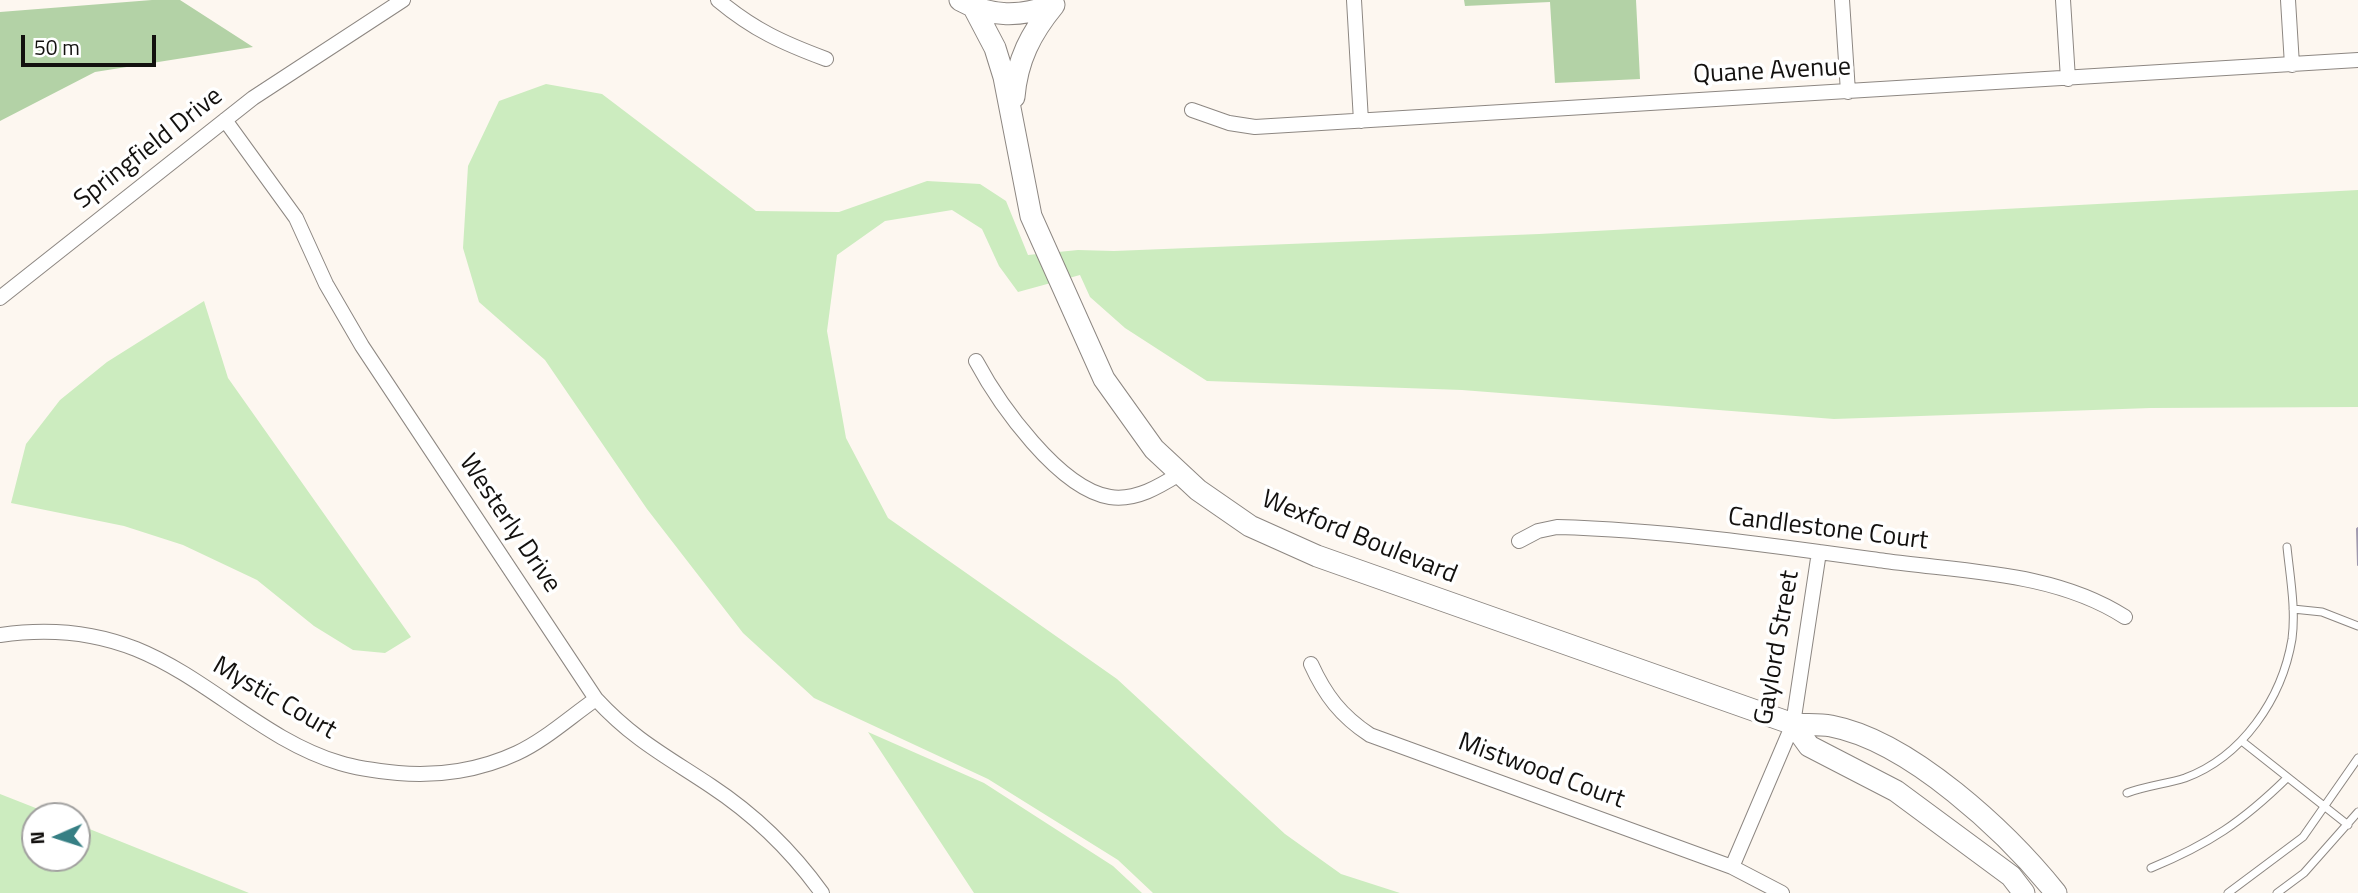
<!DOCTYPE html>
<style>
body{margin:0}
#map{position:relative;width:2358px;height:893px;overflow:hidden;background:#fdf7f0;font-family:"Titillium Web",sans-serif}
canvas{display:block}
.north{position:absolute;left:21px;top:802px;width:70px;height:70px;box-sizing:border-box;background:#fff;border:2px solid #a1a09f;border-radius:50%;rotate:267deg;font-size:19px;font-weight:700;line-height:28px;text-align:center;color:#13110f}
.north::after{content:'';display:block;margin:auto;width:24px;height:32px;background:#367f84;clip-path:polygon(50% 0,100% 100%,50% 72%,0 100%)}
.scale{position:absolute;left:21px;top:35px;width:135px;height:32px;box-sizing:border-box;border:4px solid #13110f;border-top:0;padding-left:9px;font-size:21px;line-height:24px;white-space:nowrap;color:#13110f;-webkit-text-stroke:5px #fff;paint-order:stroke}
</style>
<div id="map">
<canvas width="2358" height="893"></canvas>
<div class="north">N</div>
<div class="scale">50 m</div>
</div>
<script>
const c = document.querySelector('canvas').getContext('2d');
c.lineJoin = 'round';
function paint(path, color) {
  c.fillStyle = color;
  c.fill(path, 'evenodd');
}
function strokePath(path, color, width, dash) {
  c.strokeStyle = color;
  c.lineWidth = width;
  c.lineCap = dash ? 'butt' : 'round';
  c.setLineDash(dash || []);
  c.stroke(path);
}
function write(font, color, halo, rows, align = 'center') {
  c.font = font + ' "Titillium Web",sans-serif';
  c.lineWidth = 7;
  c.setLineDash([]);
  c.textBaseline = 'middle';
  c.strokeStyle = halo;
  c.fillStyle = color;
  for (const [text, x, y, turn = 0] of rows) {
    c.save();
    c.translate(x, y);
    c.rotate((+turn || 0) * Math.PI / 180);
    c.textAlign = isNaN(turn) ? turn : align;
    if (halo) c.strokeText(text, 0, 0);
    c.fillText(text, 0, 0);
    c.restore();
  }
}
paint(new Path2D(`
 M546,84L602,94L756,211L839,212L927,181L980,184L1006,201L1028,255L1078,250L1114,251L1539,234L2358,190V407L2151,408L1834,419L1462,390L1207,381L1125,328L1090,297L1080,275L1018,292L999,266L982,229L952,210L885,221L837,255L827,331L846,438L888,518L1117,679L1285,834L1341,874L1400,893H1153L1118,860L988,779L814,698L743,633L647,509L545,360L479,302L463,248L468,166L499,101Z
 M204,301L228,378L411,637L385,653L353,650L314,626L257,580L183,545L124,526L11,503L26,444L60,400L107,362Z
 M868,732L984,783L1113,866L1142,893H974Z
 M0,794L56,816H35V858H77V824L249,893H0Z`), '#ccecbf');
paint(new Path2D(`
 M152,0H180L253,47L95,72L0,121V12Z
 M1464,0H1636L1640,79L1555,83L1550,2L1465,6Z`), '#b3d2a6');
const building = new Path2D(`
 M2358,528V565L2357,529Z`);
paint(building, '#e4dbf8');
strokePath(building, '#a099ae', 2);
const lane = new Path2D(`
 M2293,609L2322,612L2358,626
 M2243,742L2348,825
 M2127,793C2146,786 2166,784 2185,778C2242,757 2282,699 2292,639C2296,609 2290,577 2287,547
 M2151,868C2209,844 2242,822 2287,778
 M2228,893L2303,837L2358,758
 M2277,893L2304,873L2358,812`);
const street = new Path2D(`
 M718,0C754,30 783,43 826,59
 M1354,0L1361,121
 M1842,0L1848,92
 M2063,0L2068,79
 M2288,0L2292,65
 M1192,110L1229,123L1255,127L2358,60
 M225,120L296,218L326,284L362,346L596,699C634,740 666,756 711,786C755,815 791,850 822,893
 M0,298L253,98L403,0
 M976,361C999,404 1059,489 1110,497C1136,501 1160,486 1181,473
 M1519,541L1538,531L1557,527C1666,530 1777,546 1885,561C1966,572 2055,572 2125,617
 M0,635C47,628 91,631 136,649C208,678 265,741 340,763C359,769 378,771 398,773C437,777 481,770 517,753C545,740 570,717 596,699
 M1311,664C1325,695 1341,716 1370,735L1732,867L1782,893
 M1732,867L1793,724L1819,552`);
const secondary = new Path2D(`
 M960,0C992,18 1020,17 1053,5
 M974,8L995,48L1004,77L1031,216L1104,379L1154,449L1198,490L1250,526L1317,556L1793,724C1806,725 1819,724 1831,726C1910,741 2007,832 2056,893
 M1014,97C1017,60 1031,33 1054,5
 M1793,724L1809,746L1896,791L2011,876L2024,893`);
strokePath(lane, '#8d8782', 9);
strokePath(street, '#8d8782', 16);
strokePath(secondary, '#8d8782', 23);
strokePath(lane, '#fff', 7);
strokePath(street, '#fff', 14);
strokePath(secondary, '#fff', 21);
write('26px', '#13110f', '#fff', [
 ["Quane Avenue",1772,72,-3],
 ["Springfield Drive",149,149,-38],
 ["Westerly Drive",509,524,56],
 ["Candlestone Court",1828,530,7],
 ["Wexford Boulevard",1359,538,22],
 ["Gaylord Street",1778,648,-80],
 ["Mystic Court",274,699,30],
 ["Mistwood Court",1541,772,20]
]);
</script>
